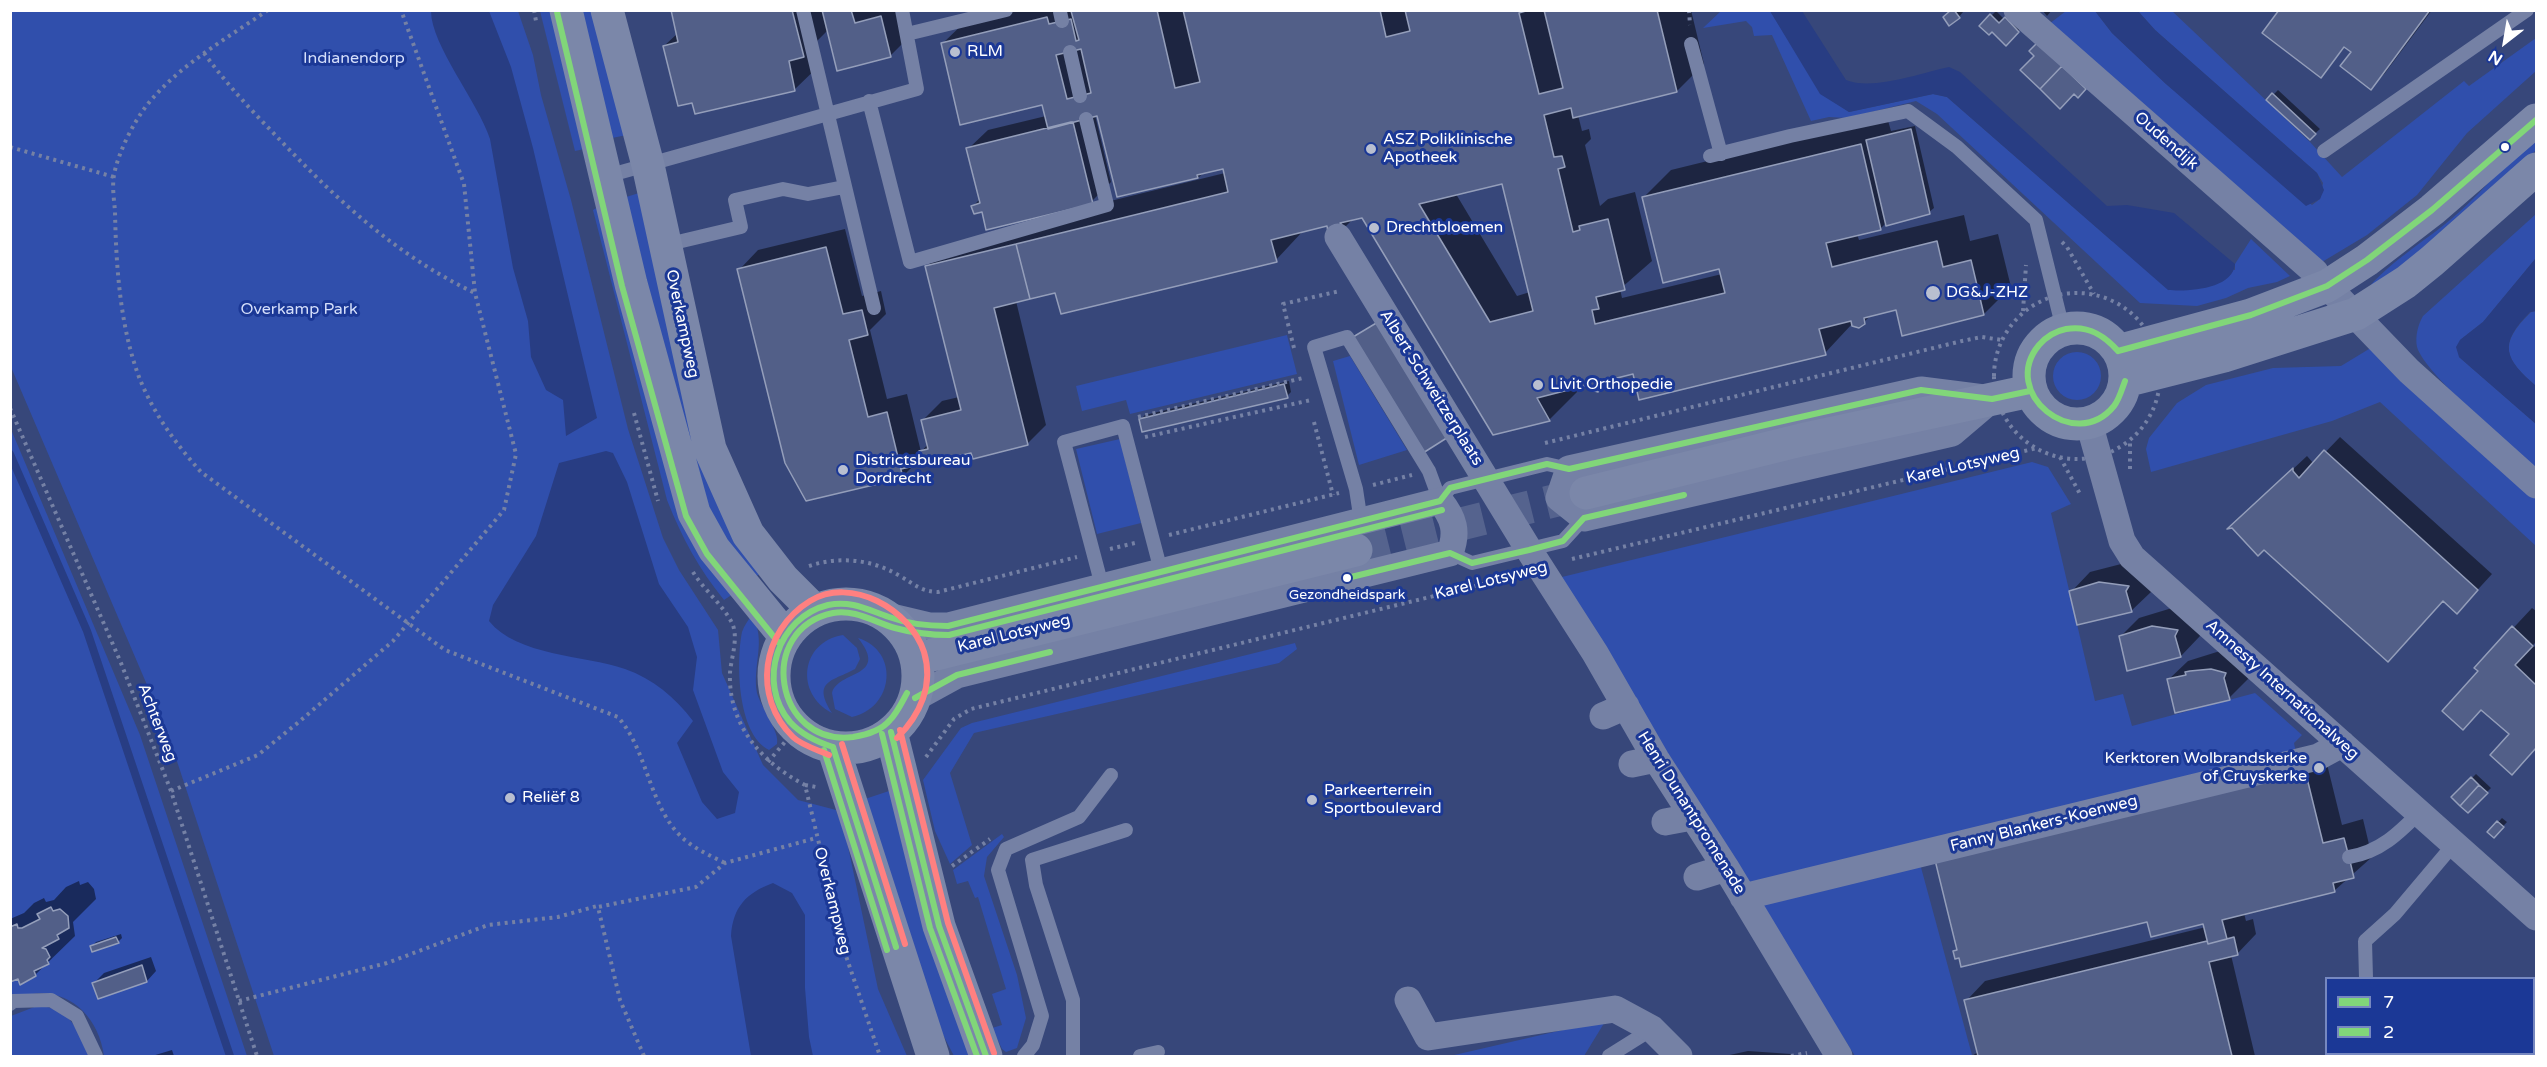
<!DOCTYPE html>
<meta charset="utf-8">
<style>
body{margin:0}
#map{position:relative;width:2547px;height:1067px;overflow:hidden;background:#37477a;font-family:"Varela Round",sans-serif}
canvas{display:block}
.frame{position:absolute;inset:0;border:12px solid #fff;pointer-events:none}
.legend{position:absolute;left:2325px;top:977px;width:210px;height:78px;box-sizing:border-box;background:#1b3896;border:2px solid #7688c0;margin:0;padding:8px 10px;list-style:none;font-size:18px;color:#fff}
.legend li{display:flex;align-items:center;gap:12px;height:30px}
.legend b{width:30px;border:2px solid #7688c0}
.north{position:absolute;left:2475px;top:12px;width:60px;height:60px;-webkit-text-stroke:4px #1b3896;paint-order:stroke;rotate:211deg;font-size:16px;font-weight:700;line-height:24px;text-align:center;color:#fff}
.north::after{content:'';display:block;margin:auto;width:21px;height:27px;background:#fff;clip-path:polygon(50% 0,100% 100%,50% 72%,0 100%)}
</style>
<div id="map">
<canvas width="2547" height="1067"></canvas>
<div class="frame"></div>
<ul class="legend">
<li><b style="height:8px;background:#81d679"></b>7</li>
<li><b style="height:8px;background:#81d679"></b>2</li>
</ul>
<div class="north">N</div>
</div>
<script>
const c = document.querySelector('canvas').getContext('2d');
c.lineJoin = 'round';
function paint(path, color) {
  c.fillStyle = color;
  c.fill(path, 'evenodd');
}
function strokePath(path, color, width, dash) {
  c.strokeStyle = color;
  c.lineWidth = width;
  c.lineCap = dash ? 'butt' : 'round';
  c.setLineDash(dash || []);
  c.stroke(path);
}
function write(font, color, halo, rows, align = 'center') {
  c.font = font + ' "Varela Round",sans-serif';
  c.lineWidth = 6;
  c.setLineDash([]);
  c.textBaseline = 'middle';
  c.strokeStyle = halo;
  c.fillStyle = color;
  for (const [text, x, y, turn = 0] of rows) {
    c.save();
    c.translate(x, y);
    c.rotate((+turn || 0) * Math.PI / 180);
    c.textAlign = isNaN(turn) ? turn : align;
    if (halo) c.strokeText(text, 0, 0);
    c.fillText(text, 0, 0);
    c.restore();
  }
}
paint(new Path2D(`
 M10,11H518L533,55L541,95L571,200L628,429L663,538L679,570L718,630L722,673L763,765L798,800L836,810L846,837L878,989L907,1056H274L168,734L11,367Z
 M540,11H556L589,148L575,151Z
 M575,11H596L627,135L607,139Z
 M1721,11H1770L1824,95L1849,112L1933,94L1947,97L2112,241L2235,270V264L2251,239L2290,276L2277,282L2248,288L2226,298L2197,306L2140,303L1937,114L1916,101L1847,118L1829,117L1811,121L1772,35L1754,36L1752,27L1746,21L1703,28Z
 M2066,11H2095L2112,33L2166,84L2312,205L2320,199L2323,183L2317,173L2155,30L2138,11H2172L2310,142L2342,177L2464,81L2469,86L2536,38V71L2467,133L2417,195L2367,235L2317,265L2049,24Z
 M2536,131V150L2497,189L2360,299C2382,265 2427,241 2457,214C2486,189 2509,158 2536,131Z
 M639,193L761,573L751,580L719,544L623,198Z
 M603,204L736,592L724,600C699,569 682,538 667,500L593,210Z
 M2536,214V258L2483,322L2460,340L2459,357L2536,424V471C2512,448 2425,374 2417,347C2415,336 2418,325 2423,316Z
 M2536,311V386C2505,359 2497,345 2531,312Z
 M1287,335L1297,374L1130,414L1126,400L1082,411L1076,386Z
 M2369,349H2375L2536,494V546L2380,402L2332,421L2151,472L2146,449L2149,438L2177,403L2206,385L2273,368L2341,366Z
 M2053 376a24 24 0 1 1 48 0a24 24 0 1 1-48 0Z
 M1350,356L1407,450L1359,465L1333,361Z
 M10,427L140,735L247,1056H104C98,1009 56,978 11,1001Z
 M1120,439L1141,523L1097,534L1076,449Z
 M2032,462L2048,467L2071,504L2051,513L2095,701L2123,694L2132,726L2255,693L2302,735L2294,743L2297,758L1916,849L1972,1055L1855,1056L1563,590L1562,577Z
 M752,615C767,641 752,665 757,693C761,707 780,732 777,744L769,750C737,734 736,661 742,632C744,626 748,620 752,615Z
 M843,635L857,648L860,659L855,669C834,681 811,680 832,713C795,694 800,642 843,635Z
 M858,638C900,651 894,708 852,717L835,709L832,693C838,670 890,678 858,638Z
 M1295,643L1297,649L1279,663L974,733L950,773L972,845L950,864L935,831L923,780L961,728L972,723Z
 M895,789L973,1056H954L941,1031L862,800Z
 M1002,834L1004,837L987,857L984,876L1017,975L1026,1018L1017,1048L1006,1052L1002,1049L992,1028L1002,1025L992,994L1006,989L978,897L975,898L968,881L957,884L953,870Z
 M37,1006C71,1007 77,1030 90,1056H11V1016Z
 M1606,1020L1584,1056H1450Z`), '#304fac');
paint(new Path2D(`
 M431,11H489L511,67L533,148L597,418L566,436L563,400L546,390L531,357L528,321L513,268L490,139C478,102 431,45 431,11Z
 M1770,11H1802L1846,80C1873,91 1920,73 1949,67L1960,72L2107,206L2127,205L2174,213L2235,264C2233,289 2188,292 2168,290L1947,97L1933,94L1849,112L1820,94Z
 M2095,11H2138L2155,30L2317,173L2324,190L2320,199L2306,206L2166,84L2112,33Z
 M2536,258V311L2530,312C2497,345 2505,359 2536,386V424L2459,357L2456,347L2460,340L2483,322Z
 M606,451L613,453L627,482L659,584L688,627L697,657L693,690L723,772L739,792L735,813L717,819L702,802L677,743L693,721C675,697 653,679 625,669C584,655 517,656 489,621L493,605L536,536L559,463Z
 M773,883L792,893L805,915V988L809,1037L813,1056H751L731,936C733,907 746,893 773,883Z`), '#283d83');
paint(new Path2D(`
 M672,10H897L905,41L890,56L828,30L817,41L822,63L794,90L694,101L664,46L678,33Z
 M996,10H1691L1704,64L1677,91L1578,115L1582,131L1589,129L1591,139L1585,145L1600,206L1608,199L1635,192L1652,261L1620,289L1622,298L1722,274L1720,267L1644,197L1671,170L1887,117L1891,131L1915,126L1934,208L1929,212L1887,222L1881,228L1857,234L1859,240L1964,215L1970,241L1998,234L2011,287L1984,314L1897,308L1871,315L1859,327L1852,324L1825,353L1634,373L1609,379L1598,390L1589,383L1574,387L1577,392L1550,419L1494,433L1362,216L1354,218L1341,231L1329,224L1303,231L1276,260L1056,291L1016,301L1046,425L1027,444L922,457L903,476L739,270L758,250L845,229L862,296L881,291L886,314L870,330L887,399L907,394L921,452L928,444L923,420L942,401L959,397L927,266L946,247L1045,217L1225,173L1224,167L1205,171L1198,178L1098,114L1095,115L1111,182L1092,201L983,211L973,206L980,199L968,149L988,130L1046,116L1043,103L942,44L970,17ZM1503,182L1530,292L1517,296L1456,194Z
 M1952,10H1962L1963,12L1959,17Z
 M2042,10H2052L2047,16Z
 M2281,10H2432L2385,73L2371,88L2353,51L2346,46L2321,76Z
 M1996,11L2004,19L2010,14L2023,26L2006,44L1992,30L1981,26Z
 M2278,90L2320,129L2310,138L2268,100Z
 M1289,381L1291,392L1287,396L1140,420L1145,415Z
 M2340,437L2492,574L2471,597L2444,600L2247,512L2307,456L2314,464Z
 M2125,563L2145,571L2151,592L2131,611L2071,592L2090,572Z
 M2172,608L2194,614L2200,636L2181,656L2120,637L2139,618Z
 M2532,608L2536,611V642L2533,645L2536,648V748L2512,772V734L2476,668Z
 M2220,651L2243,658L2248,679L2229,698L2168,680L2188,661Z
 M2324,752L2342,825L2363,819L2372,857L2334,891L2244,913L2246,921L2253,919L2256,934L2237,954L2231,955L2255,1056H1972L1978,1052L1966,1001L1985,981L2206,927L2204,923L2148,920L1960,956L1955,952L1958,949Z
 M2476,774L2491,788L2468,811L2453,797Z
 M2502,818L2507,822L2494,836L2489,832Z
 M79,881L80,885L88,882L94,889L96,899L73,922L75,936L35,975L16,978L10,983V919L24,913L34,903L44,898L46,902L54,900L66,887Z
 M121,934L122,938L118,942L92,946L96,942Z
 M151,957L156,971L147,981L94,983L104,973Z
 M172,1050L174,1056H152Z
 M1748,1051L1791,1054L1798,1056H1725Z
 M2425,1054H2506L2507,1056H2422Z`), '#0007');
strokePath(new Path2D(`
 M10,454L87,631L230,1056`), '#283d83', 8);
const building = new Path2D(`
 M671,10H792L804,57L789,61L795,91L695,114L692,103L678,106L663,46L678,42Z
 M822,10H851L855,23L881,16L891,57L837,71Z
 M1157,10L1175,88L1200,82L1183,10H1380L1386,37L1410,31L1405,10H1529L1519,13L1539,94L1563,88L1544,10H1657L1677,92L1573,118L1571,108L1544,115L1554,157L1562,156L1565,167L1558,169L1573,232L1580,230L1579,226L1608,219L1625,290L1596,297L1599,309L1592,310L1595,324L1725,293L1719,269L1663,283L1642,197L1861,144L1881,230L1826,243L1832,267L1937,241L1943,267L1971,260L1984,315L1902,336L1896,310L1864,318L1865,324L1859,328L1852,326L1851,321L1819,329L1826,355L1713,382L1639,400L1633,374L1601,382L1602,387L1598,392L1591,390L1588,385L1537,398L1550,421L1493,435L1362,218L1340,223L1342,225L1328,233L1327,226L1271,240L1277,262L1061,314L1055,293L1030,299L1016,244L1228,192L1223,169L1197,175L1198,178L1117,197L1097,116L1048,129L1042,105L960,125L941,43L1047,17L1049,24L1071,19L1076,41L1079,40L1071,11ZM1081,49L1091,93L1067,99L1056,55ZM1502,184L1533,311L1490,322L1419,204Z
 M1951,10H1954L1960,18L1949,26L1943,17Z
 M2279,10H2430L2371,90L2340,66L2351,52L2344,47L2321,78L2262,33Z
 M1990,14L1999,23L2005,17L2019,32L2006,46L1992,32L1989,35L1979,26Z
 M2037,43L2062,66L2040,89L2020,70L2034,56L2029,51Z
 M2062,66L2086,89L2078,98L2074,94L2060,109L2040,89Z
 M2272,93L2316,134L2310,140L2266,100Z
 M1071,122H1073L1093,204L986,230L982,212L974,214L971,206L980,203L966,148Z
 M1911,129L1930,214L1886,226L1866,140Z
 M1016,244L1030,299L994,308L1028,445L973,459L971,453L901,469L921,463L919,451L928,449L921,420L961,410L925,266Z
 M826,247L843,314L862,310L868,335L849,340L868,417L887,412L903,478L806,501L785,463L737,269Z
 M1383,319L1453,434L1423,453L1353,337Z
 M1284,384L1288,398L1142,432L1139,419Z
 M2324,450L2478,590L2457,614L2443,601L2388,662L2264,550L2258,556L2232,528L2227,529L2293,468V471L2299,478Z
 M2099,582L2129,586L2126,591L2132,612L2077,625L2069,591Z
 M2152,626L2178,630L2175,636L2181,657L2127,671L2119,636Z
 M2512,626L2533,646L2515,665L2536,685V748L2512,775L2490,755L2509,734L2481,710L2463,730L2442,711L2478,671L2474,668Z
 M2211,669L2226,673L2224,678L2230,700L2175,713L2167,679L2186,675L2185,672L2190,671Z
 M2305,770L2323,843L2344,838L2349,857L2354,878L2333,883L2335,892L2222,920L2227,939L2208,944L2203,924L2151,937L2147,922L1961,967L1959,958L1955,959L1953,951L1957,950L1935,860Z
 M2471,777L2479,785L2460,806L2451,797Z
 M2479,785L2488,793L2468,813L2460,806Z
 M2497,821L2504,827L2494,838L2487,832Z
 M51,907L53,911L60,909L68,916L69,928L57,935L59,939L42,948L46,949L50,957L47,960L49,964L34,971L36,976L20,985L18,979L10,982V927L17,924L18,928H22L40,919L37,914Z
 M116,937L119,943L92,952L90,946Z
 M2234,937L2238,955L2209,962L2232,1056H1978L1964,1000L2207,941L2208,944Z
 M142,965L147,982L98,999L92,983Z
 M2432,1054H2489V1056H2420Z`);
paint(building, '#525f88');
strokePath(building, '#949eba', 1.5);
strokePath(new Path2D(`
 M1356,550L1586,493`), '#55638e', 33, [33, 16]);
strokePath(new Path2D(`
 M268,10C226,39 179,65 147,105C133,123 118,153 114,175C112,186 114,200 115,211C116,266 120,326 139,377C153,413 176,444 201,472L445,650L618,717C646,749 648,797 675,830C688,846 707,854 725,863
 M534,10L536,21
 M1689,10L1690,25
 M204,53C227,85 255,114 282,142C339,202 399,257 475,293
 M10,147L114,177
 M2062,242L2067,247L2094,294
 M1994 376a83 83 0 1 1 166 0a83 83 0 1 1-166 0Z
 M2023,311L2026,265
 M1294,348L1283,304L1340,291
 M10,408L121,663L171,791L257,1056
 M634,413L658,501
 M1138,417L1303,378
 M1314,422L1333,495
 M1145,437L1311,400
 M1545,443L1962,341L1982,337L2002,340
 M2060,457L2080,494
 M2130,469V439
 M1373,485L1412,475
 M1169,535L1339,493
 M1110,549L1135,543
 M1572,559L2037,448
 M809,566C839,556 872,559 900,576C914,584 922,592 938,592L1077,557
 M693,572C704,590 723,605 732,623C739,638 731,658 730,673C728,725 762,763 805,785L846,956L880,1056
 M926,757L954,719L971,709L1516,576
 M768,762L796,729
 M805,785L816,787
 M171,791L258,755L300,721L393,641L504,510L516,454L475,293L464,184L401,10
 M952,866L990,839
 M239,1001L387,963L488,925L558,917L597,906
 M644,1056L620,1000L598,907L696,887L725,863L816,838
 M1791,1056L1807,1053`), '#7581a5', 4, [3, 4.5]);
strokePath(new Path2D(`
 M803,10L874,308
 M1060,12L1062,21
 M907,34L1006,10
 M1691,44L1721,154
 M1070,52L1080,96
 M869,101L910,262L1107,205L1086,119
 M2324,151L2527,10
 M1710,156L1790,136L1908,111L1957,147L2036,220L2063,329
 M607,176L917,89L902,10
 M665,245L741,227L735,200L783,189L808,194L844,187
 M1440,501L1450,488L1547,464L1569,469
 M1361,522L1356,489L1314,347L1347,337L1429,471L1440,501
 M1450,553L1472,563L1563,541L1584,518
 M1102,586L1064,442L1123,426L1161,571
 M2349,857C2380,852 2399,833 2420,812
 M2366,978L2365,941L2395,914L2454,844
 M10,1004L13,1001L51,1000L77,1016L96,1056
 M2385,1054V1056
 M1024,1056L1033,1045L1042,1016L998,870L1006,849L1079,817L1111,775
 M1073,1056V1000L1036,885L1032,860L1126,830
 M1140,1056L1158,1052
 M1609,1056L1652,1029`), '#7581a5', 14);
strokePath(new Path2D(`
 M2017,10L2315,272
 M1338,237L1529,550L1595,653L1656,759L1726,868L1839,1056
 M2327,286L2409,371L2536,485
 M1921,390L1992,399L1952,433L1584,518L1559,498L1569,469Z
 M2089,423L2122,541L2132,557L2536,917
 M887,616L929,626H948L1440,501C1454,518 1458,532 1450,553L957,675L915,698
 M1603,716L1626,706
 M1632,764L1656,759
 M1665,822L1692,817
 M1697,877L1726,868
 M1743,897L2318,757L2342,744
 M1408,1000L1428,1037L1615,1009L1652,1029L1679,1056`), '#7581a5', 27);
strokePath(new Path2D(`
 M566,10L631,284L694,513L714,549L785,636
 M607,10L648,165L710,449L748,534L783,579L814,610
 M2029 376a48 48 0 1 1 96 0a48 48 0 1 1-96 0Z
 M2118,351L2251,315L2327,286L2367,260L2432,210L2536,120
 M2125,381L2224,356L2356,314L2406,282L2432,261L2536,169
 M1586,493L1801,440L2030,391
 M774 676a72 72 0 1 1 144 0a72 72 0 1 1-144 0Z
 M916,659L1356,550
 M891,732L939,926L986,1056
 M833,747L933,1056`), '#7b87a9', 33);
strokePath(new Path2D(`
 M2118,351L2251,315L2327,286L2367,260L2432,210L2536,120
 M2118,351C2104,335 2088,325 2066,329C2056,331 2046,337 2039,345C1999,393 2075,454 2114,406C2119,400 2122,389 2125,381
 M1347,578L1450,553L1472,563L1529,550L1563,541L1584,518L1684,495
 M915,698L957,675L1050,652
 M891,732L939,926L986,1056
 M833,747C817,742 802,735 790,722C756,682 778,617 828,605C852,600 868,610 889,617C908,624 928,626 948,626L1440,501L1450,488L1547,464L1569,469L1921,390L1992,399L2030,391
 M833,747L896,947`), '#81d679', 6);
strokePath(new Path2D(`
 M557,12L622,286L686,516L707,554L778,642
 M907,693C902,702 897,713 890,720C881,731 866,735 853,737C775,747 755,629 833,613C855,609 874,622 895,628C913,633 931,635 949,635L1442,510
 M882,734L930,928L977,1056
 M824,750L887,950`), '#81d679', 6);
strokePath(new Path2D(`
 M900,730L948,923L994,1053
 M842,744L905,944
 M829,755C818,750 801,745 793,737C752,697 761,631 810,601C851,576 910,609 924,652C934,685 920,715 897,738`), '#ff8080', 6);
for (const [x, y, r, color] of [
 [955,52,6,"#b9bfd0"],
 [2505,147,5,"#fff"],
 [1371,149,6,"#b9bfd0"],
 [1374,228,6,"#b9bfd0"],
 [1933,293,8,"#b9bfd0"],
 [1538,385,6,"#b9bfd0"],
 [843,470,6,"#b9bfd0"],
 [1347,578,5,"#fff"],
 [2319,768,6,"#b9bfd0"],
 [510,798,6,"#b9bfd0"],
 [1312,800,6,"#b9bfd0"]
]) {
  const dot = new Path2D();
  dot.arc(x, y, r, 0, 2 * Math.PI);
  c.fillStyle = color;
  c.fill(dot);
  strokePath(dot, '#1b3896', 2);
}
write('14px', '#fff', '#1b3896', [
 ["Gezondheidspark",1347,595]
]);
write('16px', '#fff', '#1b3896', [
 ["RLM",967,52],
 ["ASZ Poliklinische",1383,140],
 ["Apotheek",1383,158],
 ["Drechtbloemen",1386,228],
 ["DG&J-ZHZ",1946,293],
 ["Livit Orthopedie",1550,385],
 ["Districtsbureau",855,461],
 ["Dordrecht",855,479],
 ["Kerktoren Wolbrandskerke",2307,759,"right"],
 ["of Cruyskerke",2307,777,"right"],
 ["Parkeerterrein",1324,791],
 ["Sportboulevard",1324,809],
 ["Reliëf 8",522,798]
], 'left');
write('16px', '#d5dffb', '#1b3896', [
 ["Indianendorp",354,59],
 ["Overkamp Park",299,310]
]);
write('16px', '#fff', '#1b3896', [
 ["Oudendijk",2166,141,41],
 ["Overkampweg",682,324,78],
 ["Albert Schweitzerplaats",1431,388,58],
 ["Karel Lotsyweg",1963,466,-13],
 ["Karel Lotsyweg",1491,581,-14],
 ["Karel Lotsyweg",1014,634,-14],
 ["Amnesty Internationalweg",2282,690,42],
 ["Achterweg",157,723,69],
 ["Henri Dunantpromenade",1691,813,58],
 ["Fanny Blankers-Koenweg",2044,824,-14],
 ["Overkampweg",832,901,76]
]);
</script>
